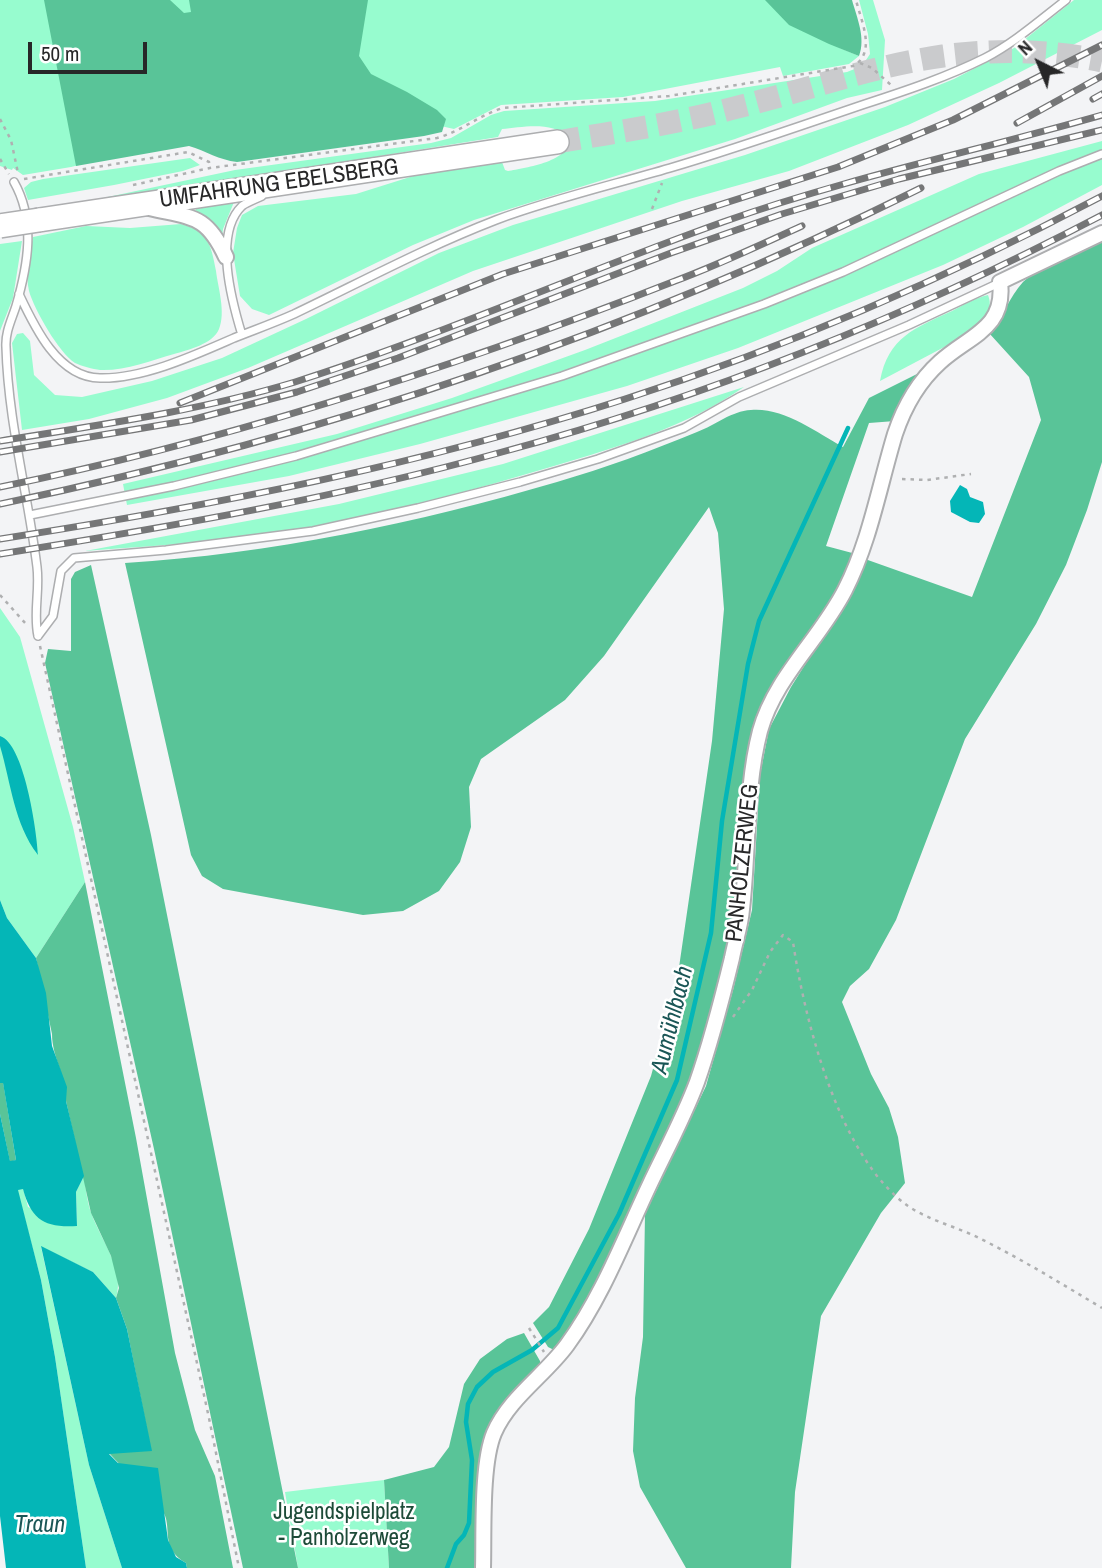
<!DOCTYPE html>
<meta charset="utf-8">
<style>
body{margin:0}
#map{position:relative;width:1102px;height:1568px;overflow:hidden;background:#f3f4f6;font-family:"Archivo Narrow",sans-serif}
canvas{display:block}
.north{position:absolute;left:1004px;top:28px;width:70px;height:70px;-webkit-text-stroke:5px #fff;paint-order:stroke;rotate:317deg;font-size:19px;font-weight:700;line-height:28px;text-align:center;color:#272728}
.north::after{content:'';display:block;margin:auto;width:24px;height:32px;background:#272728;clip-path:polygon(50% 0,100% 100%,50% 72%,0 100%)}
.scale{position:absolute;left:28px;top:42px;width:119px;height:32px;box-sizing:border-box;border:4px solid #272728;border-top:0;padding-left:9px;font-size:21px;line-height:24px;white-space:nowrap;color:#272728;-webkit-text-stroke:5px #fff;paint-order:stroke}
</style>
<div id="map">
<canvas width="1102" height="1568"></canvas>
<div class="north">N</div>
<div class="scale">50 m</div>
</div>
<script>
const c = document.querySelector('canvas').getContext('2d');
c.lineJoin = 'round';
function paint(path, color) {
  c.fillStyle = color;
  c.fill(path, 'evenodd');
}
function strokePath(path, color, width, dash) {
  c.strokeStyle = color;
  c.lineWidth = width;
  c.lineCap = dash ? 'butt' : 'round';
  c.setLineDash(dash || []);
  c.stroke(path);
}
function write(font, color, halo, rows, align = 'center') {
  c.font = font + ' "Archivo Narrow",sans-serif';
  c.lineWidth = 5;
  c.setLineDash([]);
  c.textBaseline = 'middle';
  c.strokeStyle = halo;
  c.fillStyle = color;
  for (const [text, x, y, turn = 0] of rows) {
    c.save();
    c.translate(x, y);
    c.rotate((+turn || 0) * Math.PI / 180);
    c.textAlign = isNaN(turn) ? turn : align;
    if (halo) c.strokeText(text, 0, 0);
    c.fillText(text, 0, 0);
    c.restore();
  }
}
paint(new Path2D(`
 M0,0H829L840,48L859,56L849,64L783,76L780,67L623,97L501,105L454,129L432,124L191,136L71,167L23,175L13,168L12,170L0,166Z
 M859,0H873L885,40L882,90L847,98L735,139L474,220L413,245L269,315L252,309L240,296L233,253L237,228L242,215L258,206L356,194L426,172L502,162L505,170L508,171C525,168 574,161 568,137C553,121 522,127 502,129L498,137L56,208L235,170L431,143L451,138L491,115L504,111L655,101L847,72L862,66L870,54L868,34Z
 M1074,0H1102V30L999,83L908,125L789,171L682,201L473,271L248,368L167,398L89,419L22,430L12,343L17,334L23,333L30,341L34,375L55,395L82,397L152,381L222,358L306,319L439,253L513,225L745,155L885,107L954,79L1014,48Z
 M1102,141V185L1023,227L943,265L738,348L627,386L420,444L289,476L127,505L123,484L337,434L452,398L585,350L743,288L777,271L812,248L979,174Z
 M190,158L200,165L183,171L114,185L28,200L24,188L31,182L43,179Z
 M234,202L223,229L222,238L212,222L195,212L196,209Z
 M181,224C208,231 211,244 216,271C218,288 226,312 219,329C213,344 188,350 174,354C150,361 125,371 100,370C93,369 81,366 75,363C59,353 34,309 29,291C25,274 30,254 33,237L86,226L130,228Z
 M22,241L13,298L0,331V244Z
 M988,295C995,312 980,325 967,335L880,381C888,337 915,328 952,311C963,305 975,298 988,295Z
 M744,387C686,427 621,446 554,466C477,489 397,511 317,526C241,541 163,545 85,551L339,504L503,464Z
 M0,608L20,637L73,827L85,882L36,958L7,918L0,900Z
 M84,1176C86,1189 87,1203 92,1215C101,1240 125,1270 116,1298L93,1272L41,1247L89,1465L122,1568H86L55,1357L41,1280L17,1189L23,1188L28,1207L77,1225L76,1192Z
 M384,1480L389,1568H298L285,1492Z`), '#97fccf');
paint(new Path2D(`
 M44,0H170L184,13L191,12L189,0H368L359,56L371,74L407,92L437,110L446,119L442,132L424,136L237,162C219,160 206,151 189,146L76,166Z
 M765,0H852C857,18 866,38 859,56L829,44L789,25Z
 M1102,239V462L1087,510L1066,565L1036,624L965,739L896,920L869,969L850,986L842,1002L871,1074L889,1108L898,1137L905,1183L881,1213L821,1316L795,1492L791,1568H686L640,1487L633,1451L635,1398L643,1337L645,1214L706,1086L733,990L752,910L760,775L769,729L791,687L848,596L865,559L972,597L1041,420L1029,377L989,333C1003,318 1009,297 1023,282C1035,270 1084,249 1102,239Z
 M927,369L895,421L869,423L826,546L856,554L839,592L803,647L776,681L756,728L738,911L692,1081L587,1306L556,1351L548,1347L533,1323L549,1307L589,1229L651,1076L677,981L712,741L724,609L718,533L709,507L604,656L565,700L481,759L469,787L471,827L460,862L439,891L403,911L363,915L223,889L202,876L191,855L125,563C271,554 417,523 557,482C605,468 651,451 697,432C716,425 731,411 751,410C783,407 816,432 843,447L869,398Z
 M91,565L151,835L298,1568H243L154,1149L45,663L48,649L71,651V579L75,572Z
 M85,882L136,1138L175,1353L195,1430L215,1476L233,1568H187L186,1563C158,1547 174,1527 162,1510C147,1489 126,1472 109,1453L151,1450L127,1329L116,1298L119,1288L111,1256L91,1213L66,1101C67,1077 52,1058 52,1034L36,958Z
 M3,1082L16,1160L10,1162L0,1114V1083Z
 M524,1333L540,1361V1370L497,1416L478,1568H389L384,1480L434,1467L449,1447L464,1384L480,1359L507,1339Z`), '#59c498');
paint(new Path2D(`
 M960,485L967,489L970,497L983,502L985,514L979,523L970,522L951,512L950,501Z
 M0,736C24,743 37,831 38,855C14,824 11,783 0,746Z
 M0,900L7,918L36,958L46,993L52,1046L67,1087L66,1101L84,1176L76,1192L77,1226C44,1228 31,1219 23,1189L18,1190L41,1280L55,1357L86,1568H6L0,1516V1114L10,1161L16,1160L3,1083H0Z
 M41,1246L93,1272L116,1298L127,1329L152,1451L109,1454L118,1463L158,1468L168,1540L176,1557L186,1563L187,1568H122L89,1465Z`), '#04b6b7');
strokePath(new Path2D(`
 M447,1568L456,1544L464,1535L469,1523L472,1460L466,1422L468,1404L477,1387L493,1372L532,1350L558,1328L619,1214L677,1080L711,933L722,821L748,664L759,621L848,428`), '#04b6b7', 4.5);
strokePath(new Path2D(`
 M557,142C615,132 674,124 730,109C801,92 871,66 943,56C994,49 1051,50 1102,61`), '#cacbcd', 23, [23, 11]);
const service = new Path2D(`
 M14,182C36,221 28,265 16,306C12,319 5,332 6,347C8,421 28,494 37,567C40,591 33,613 38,636
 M19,294C34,326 58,378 100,378C143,379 195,355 234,338C254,330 274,323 294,314C361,282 426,247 496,220C552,199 612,185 670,168C735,149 800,126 865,104C905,91 947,77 985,58C1014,43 1040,20 1066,0
 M242,335C232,302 213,234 242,206C247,202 256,199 262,196
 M30,515L174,486L296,456L562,376L764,304L843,272L1059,171L1102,154
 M38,636L53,616L61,571L74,558L166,550L313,531L418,508L520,482L598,459L684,428L739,397L909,325L999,283`);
const minor = new Path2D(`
 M149,208C192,218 206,214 226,257
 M483,1568C484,1532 481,1464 494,1433C509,1398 545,1375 567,1345C602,1297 624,1239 649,1186C665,1152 684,1117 697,1082C711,1042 722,999 732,958C735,942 741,925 742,909C749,850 745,789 760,731C775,677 820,639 845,590C870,541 879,487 895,434C904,407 919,381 940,362C968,336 1006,329 1000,282L1102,233`);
const primary = new Path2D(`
 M39,220L557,142`);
strokePath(service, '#adaeb0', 10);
strokePath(minor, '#adaeb0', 18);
strokePath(primary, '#adaeb0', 26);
strokePath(new Path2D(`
 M860,63L872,68L891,85
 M0,119L11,140L18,173
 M0,159L9,174
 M24,179L188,152L209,162L210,168
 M133,185L210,168L437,138C462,131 479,115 503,108L669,96L853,66C877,53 861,21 856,0
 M652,209L662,183
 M902,479L927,480L971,474
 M0,595L26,624
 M40,646L209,1418L239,1568
 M733,1017L752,990L770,952L783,935L793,942C805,1022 839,1157 908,1206C930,1221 958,1227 981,1239C1023,1260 1062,1284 1102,1308
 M529,1328L544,1352`), '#afb0b1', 2.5, [3.5, 5]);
strokePath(service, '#fff', 7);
strokePath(minor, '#fff', 14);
strokePath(primary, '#fff', 23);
const rail = new Path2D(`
 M1093,99L1102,94
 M1017,123L1102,76
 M180,403L503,274L838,167L953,120L1102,45
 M0,441C99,425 199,411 295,382C440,336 580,273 723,222C847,178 976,151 1102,115
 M0,452L191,420L297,392L398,358L671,253L782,214L899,179L1102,130
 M0,487C231,440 456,367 675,281C718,265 760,245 802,226
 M0,504C318,438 630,333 921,188
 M0,539C211,506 421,465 625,399C790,346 949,277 1102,196
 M0,554C169,527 337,498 502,452C710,396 911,315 1102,215`);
strokePath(rail, '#757677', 7);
strokePath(rail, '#fff', 4.5, [13]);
const primaryBridge = new Path2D(`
 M0,226L39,220`);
strokePath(primaryBridge, '#adaeb0', 26, []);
strokePath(primaryBridge, '#fff', 23);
write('23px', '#272728', '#fff', [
 ["UMFAHRUNG EBELSBERG",279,184,-8],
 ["PANHOLZERWEG",743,863,-84]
]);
write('23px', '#1d4b38', '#fff', [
 ["Jugendspielplatz",344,1513],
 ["- Panholzerweg",344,1539]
]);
write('italic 24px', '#1a5656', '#fff', [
 ["Aumühlbach",673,1020,-76],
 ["Traun",40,1526]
]);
</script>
